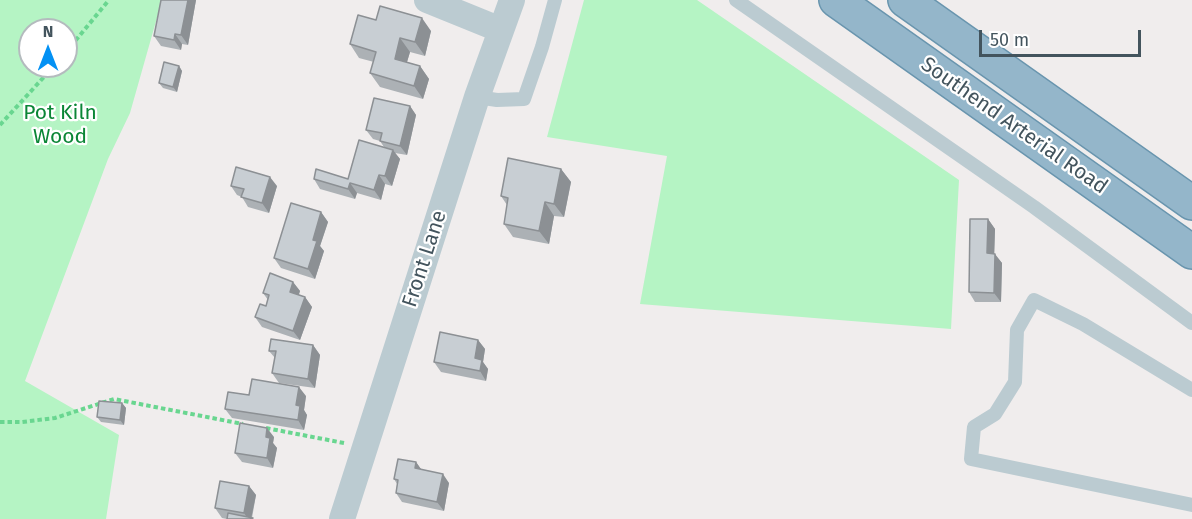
<!DOCTYPE html>
<style>
body{margin:0}
#map{position:relative;width:1192px;height:519px;overflow:hidden;background:#f0eded;font-family:"Fira Sans",sans-serif}
canvas{display:block}
.north{position:absolute;left:18px;top:18px;width:60px;height:60px;box-sizing:border-box;background:#fff;border:2px solid #b4bbbe;border-radius:50%;rotate:0deg;font-size:16px;font-weight:700;line-height:24px;text-align:center;color:#43545d}
.north::after{content:'';display:block;margin:auto;width:21px;height:27px;background:#0391f4;clip-path:polygon(50% 0,100% 100%,50% 72%,0 100%)}
.scale{position:absolute;left:979px;top:30px;width:162px;height:27px;box-sizing:border-box;border:3px solid #43545d;border-top:0;padding-left:8px;font-size:18px;line-height:21px;white-space:nowrap;color:#43545d;-webkit-text-stroke:4px #fff;paint-order:stroke}
</style>
<div id="map">
<canvas width="1192" height="519"></canvas>
<div class="north">N</div>
<div class="scale">50 m</div>
</div>
<script>
const c = document.querySelector('canvas').getContext('2d');
c.lineJoin = 'round';
function paint(path, color) {
  c.fillStyle = color;
  c.fill(path, 'evenodd');
}
function strokePath(path, color, width, dash) {
  c.strokeStyle = color;
  c.lineWidth = width;
  c.lineCap = dash ? 'butt' : 'round';
  c.setLineDash(dash || []);
  c.stroke(path);
}
function write(font, color, halo, rows, align = 'center') {
  c.font = font + ' "Fira Sans",sans-serif';
  c.lineWidth = 4.5;
  c.setLineDash([]);
  c.textBaseline = 'middle';
  c.strokeStyle = halo;
  c.fillStyle = color;
  for (const [text, x, y, turn = 0] of rows) {
    c.save();
    c.translate(x, y);
    c.rotate((+turn || 0) * Math.PI / 180);
    c.textAlign = isNaN(turn) ? turn : align;
    if (halo) c.strokeText(text, 0, 0);
    c.fillText(text, 0, 0);
    c.restore();
  }
}
paint(new Path2D(`
 M0,0H162L130,113L108,159L25,381L119,435L106,519H0ZM30,30H66V66H30Z
 M584,0H697L959,180L951,329L640,304L667,156L547,137Z`), '#b5f4c4');
const trunk = new Path2D(`
 M836,0L1192,252
 M905,0L1192,203`);
strokePath(trunk, '#6995ae', 36);
strokePath(new Path2D(`
 M66,52L109,0
 M0,125L54,66
 M0,422H22L55,418L114,399L243,424
 M266,428L344,443`), '#69d690', 4, [4.5, 3]);
strokePath(new Path2D(`
 M736,0L1034,207L1192,323
 M477,97L497,100L524,99L542,47L555,0
 M1192,390L1083,324L1034,300L1017,330L1015,382L995,414L974,427L971,459L1192,505`), '#bbcbd1', 14);
strokePath(new Path2D(`
 M427,0L501,30
 M342,519L477,97L512,0`), '#bbcbd1', 26);
strokePath(trunk, '#94b6ca', 33);
paint(new Path2D(`
 M161,0H196L188,45L182,44L181,50L161,46L154,36Z
 M376,20L431,31L425,56L410,52L407,62L420,66L429,79L423,99L380,87L370,73L374,62L359,58L350,44Z
 M179,66L182,71L177,92L163,88L159,83Z
 M410,106L416,115L407,155L395,153L400,159L392,186L385,184L381,200L357,193L355,199L320,189L314,179H348L384,147L380,141L373,139L366,130Z
 M561,169L571,182L564,217L554,216L549,244L513,237L504,224L507,205L501,196Z
 M231,186H277L269,213L248,207L242,197L237,195Z
 M321,212L328,222L320,246L324,251L315,279L281,268L274,258Z
 M988,219L995,229L994,254L1002,263L1001,302H975L969,292Z
 M293,282L300,291L299,295L305,297L312,307L300,340L262,327L255,317L266,306L268,300L263,293Z
 M478,340L485,349L483,362L488,369L486,381L441,372L434,362Z
 M313,345L320,355L315,388L279,383L272,373L275,358L269,351Z
 M249,395L306,396L304,410L307,415L304,430L232,418L225,409Z
 M122,403L126,408L124,425L101,422L97,417Z
 M274,437L273,443L277,448L273,468L242,462L235,453Z
 M416,462L421,469L449,483L444,511L402,502L396,493L397,484L394,479Z
 M249,486L256,495L252,518L227,519L222,518L215,508Z`), '#acb1b5');
paint(new Path2D(`
 M188,0H196L188,45L181,35Z
 M422,18L431,31L425,56L415,42Z
 M175,34L182,44L181,50L174,40Z
 M400,38L410,52L404,72L395,59Z
 M179,66L182,71L177,92L173,87Z
 M420,66L429,79L423,99L414,86Z
 M410,106L416,115L407,155L400,146Z
 M393,150L400,159L392,186L385,176Z
 M561,169L571,182L564,217L554,204Z
 M379,175L385,184L381,200L374,190Z
 M270,177L277,186L269,213L262,203Z
 M350,183L357,193L355,199L348,189Z
 M545,202L554,216L549,244L539,231Z
 M321,212L328,222L320,246L324,251L315,279L308,269L313,240Z
 M988,219L995,229L994,263L987,253Z
 M995,254L1002,263L1001,302L994,293Z
 M293,282L300,291L296,301L290,292Z
 M305,297L312,307L300,340L293,331Z
 M478,340L485,349L483,362L488,369L486,381L480,371L475,358Z
 M313,345L320,355L315,388L308,379Z
 M299,387L306,396L304,410L307,415L304,430L298,420L296,405Z
 M122,403L126,408L124,425L120,420Z
 M267,428L274,437L273,443L277,448L273,468L267,458L266,437Z
 M416,462L423,472L415,468Z
 M443,474L449,483L444,511L437,502Z
 M249,486L256,495L251,519H248L244,513Z`), '#8c9094');
const building = new Path2D(`
 M161,0H188L181,35L175,34L174,40L154,36Z
 M380,6L422,18L415,42L400,38L395,59L420,66L414,86L370,73L376,52L350,44L358,15L376,20Z
 M164,62L179,66L173,87L159,83Z
 M374,98L410,106L400,146L380,141L382,133L366,130Z
 M359,140L393,150L385,176L379,175L374,190L350,183L348,189L314,179L316,169L348,179Z
 M508,158L561,169L554,204L545,202L539,231L504,224L508,198L501,196Z
 M236,167L270,177L262,203L241,197L244,189L231,186Z
 M291,203L321,212L313,240L317,241L308,269L274,258Z
 M970,219H988L987,253L995,254L994,293L969,292Z
 M270,273L293,282L290,292L305,297L293,331L255,317L260,304L266,306L269,295L263,293Z
 M440,332L478,340L475,358L482,360L480,371L434,362Z
 M271,339L313,345L308,379L272,373L276,351H269Z
 M252,379L299,387L296,405L300,406L298,420L225,409L228,392L249,395Z
 M99,401L122,403L120,420L97,417Z
 M240,423L267,428L266,437L270,438L267,458L235,453Z
 M398,459L416,462L415,468L443,474L437,502L396,493L398,480L394,479Z
 M220,481L249,486L244,513L215,508Z
 M228,513L253,518L252,519H227Z`);
paint(building, '#c8ced3');
strokePath(building, '#8c9094', 1.5);
write('21px', '#0b8636', '#fff', [
 ["Pot Kiln",60,113],
 ["Wood",60,137]
]);
write('21px', '#43545d', '#fff', [
 ["Southend Arterial Road",1014,126,35],
 ["Front Lane",425,259,-72]
]);
</script>
